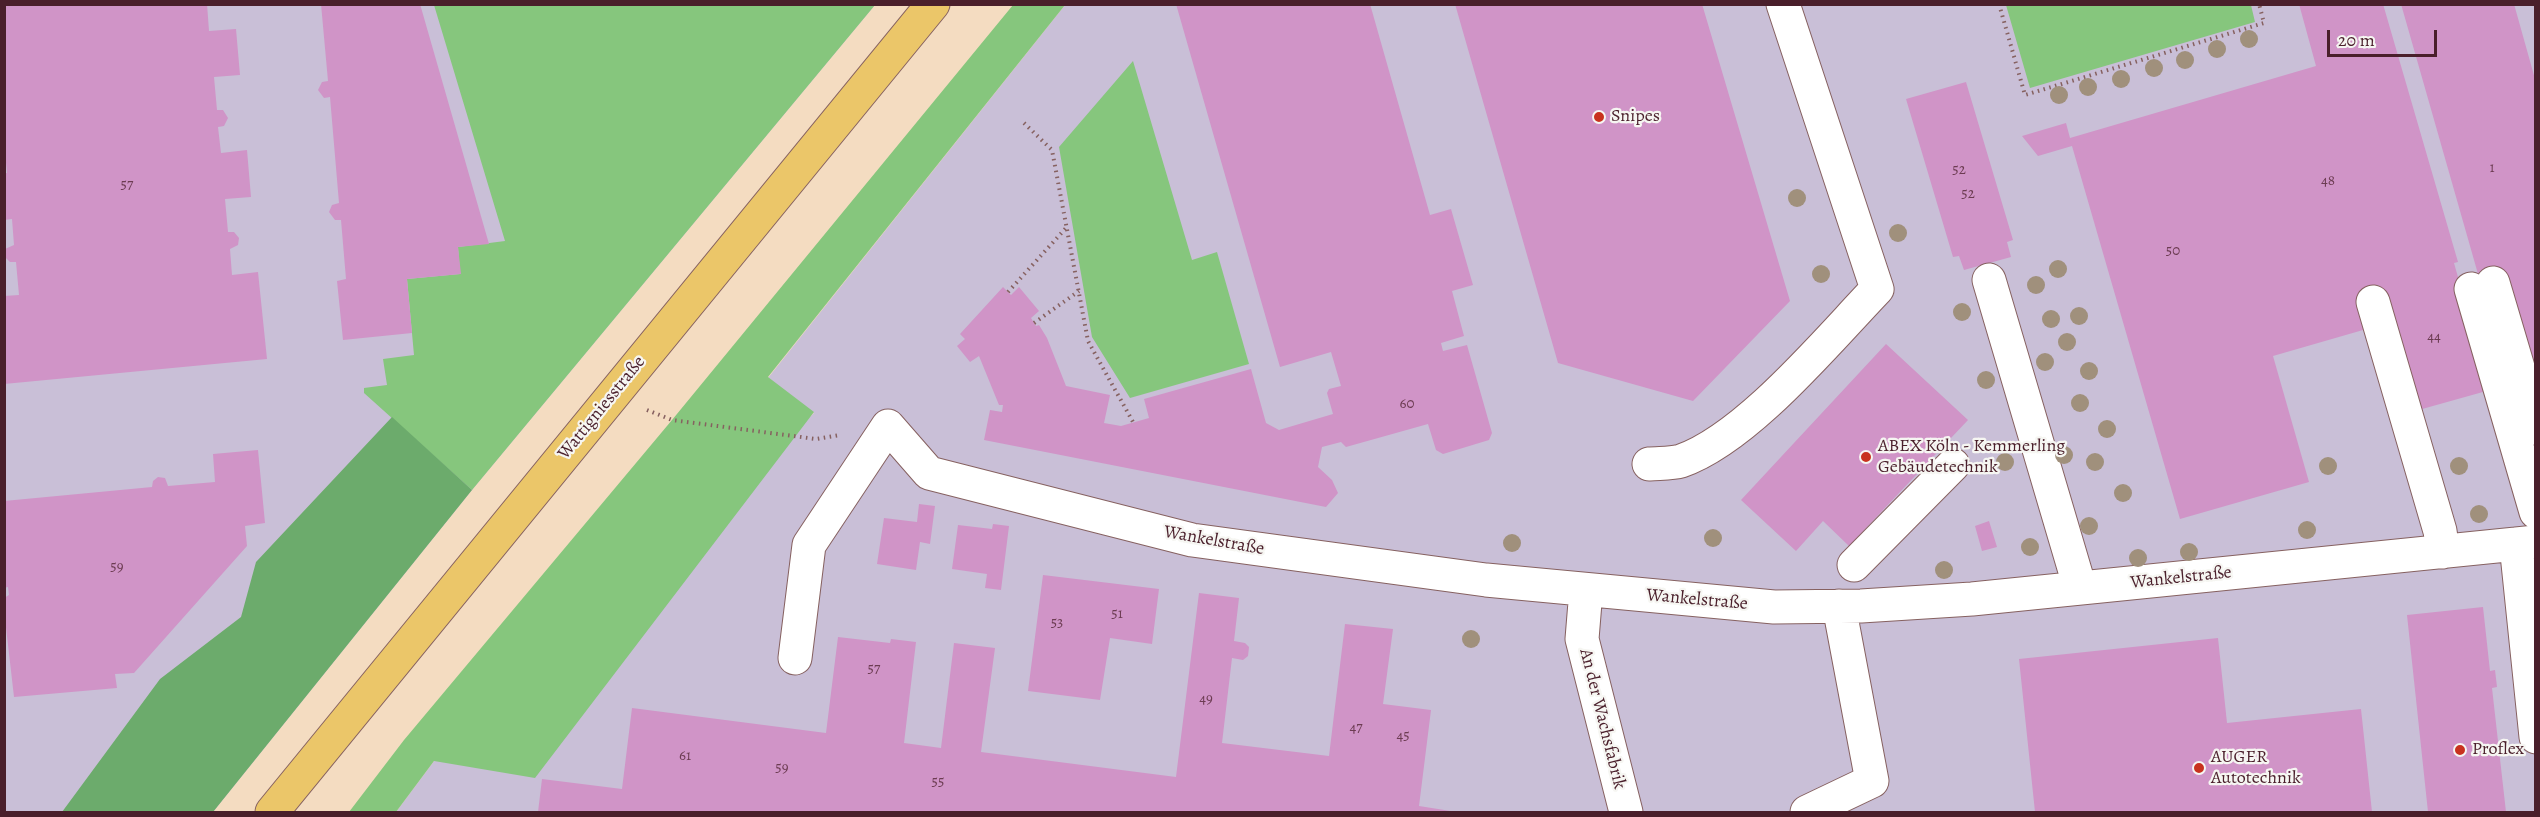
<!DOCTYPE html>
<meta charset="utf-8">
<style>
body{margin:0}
#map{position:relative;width:2540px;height:817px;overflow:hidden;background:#f4dcc1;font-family:Alegreya,serif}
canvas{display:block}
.frame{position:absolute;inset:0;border:6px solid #4a1f2b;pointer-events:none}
.scale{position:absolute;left:2327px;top:30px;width:110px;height:27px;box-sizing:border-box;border:3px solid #4a1f2b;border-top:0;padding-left:8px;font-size:18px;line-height:21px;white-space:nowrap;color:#4a1f2b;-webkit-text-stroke:4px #f6f6f2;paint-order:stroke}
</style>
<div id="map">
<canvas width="2540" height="817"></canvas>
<div class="frame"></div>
<div class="scale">20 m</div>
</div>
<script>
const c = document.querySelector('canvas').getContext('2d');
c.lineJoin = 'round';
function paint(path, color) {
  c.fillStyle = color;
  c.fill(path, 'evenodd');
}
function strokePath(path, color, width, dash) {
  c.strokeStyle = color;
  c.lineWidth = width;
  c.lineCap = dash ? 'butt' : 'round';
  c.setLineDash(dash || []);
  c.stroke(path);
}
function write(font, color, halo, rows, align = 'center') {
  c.font = font + ' Alegreya,serif';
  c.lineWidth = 4.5;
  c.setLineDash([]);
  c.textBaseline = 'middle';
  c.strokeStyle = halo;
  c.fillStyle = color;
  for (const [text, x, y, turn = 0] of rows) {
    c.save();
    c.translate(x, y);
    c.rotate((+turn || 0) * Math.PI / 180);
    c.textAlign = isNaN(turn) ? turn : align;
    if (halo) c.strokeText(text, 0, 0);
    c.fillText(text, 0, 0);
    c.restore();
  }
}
paint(new Path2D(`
 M5,5H875L472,490L213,812H5Z
 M1065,5H2535V812H396L434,761L814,413L768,378Z`), '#c9bfd7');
paint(new Path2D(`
 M434,5H875L472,490L364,393V388L387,385L383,359L414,355L407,279L460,274L458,247L505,241Z
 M1013,5H1065L768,377L814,412L535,778L434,761L396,812H349L404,740L672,420Z
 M2006,5H2251L2255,22L2030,88Z
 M1133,61L1192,260L1217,252L1249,364L1130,398L1092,337L1059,147Z`), '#86c67d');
paint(new Path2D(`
 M392,417L472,490L213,812H62L160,679L241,617L256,562Z`), '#6cab6c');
paint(new Path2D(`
 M4,4H207L209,31L236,29L240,75L214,77L217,110H223L228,118L224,126L218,127L221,153L247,150L251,197L225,199L228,232H234L239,238L238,245L230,249L232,275L258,272L267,359L4,384V296L19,295L16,262H10L4,256L5,249L14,245L12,219L4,220V173H7L4,142Z
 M321,4H420L489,244L458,247L461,274L407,279L412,333L343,340L337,281L346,279L341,220H335L329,212L332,205L339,203L330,97L324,98L318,90L322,82L328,81Z
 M1176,4H1370L1430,215L1451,209L1473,285L1452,291L1464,336L1441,343L1443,351L1467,345L1492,433L1489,440L1443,454L1436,450L1428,424L1346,447L1341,442L1322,447L1318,467L1332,480L1338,493L1326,507L984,440L990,410L1002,412L1003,405H999L979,356L970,362L957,346L965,339L960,334L1003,287L1011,295L1019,287L1039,311L1031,318L1036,326L1039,325L1047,338L1066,386L1110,395L1104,423L1121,426L1149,418L1144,399L1251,369L1266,423L1279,430L1333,414L1327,393L1329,389L1341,386L1331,352L1280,367Z
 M1455,4H1702L1790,301L1693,401L1558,363Z
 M2299,4H2383L2458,262L2454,263L2490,390L2415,411L2379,285L2359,291L2370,328L2273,356L2309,482L2180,519L2072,146L2038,156L2022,136L2066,123L2070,138L2316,66Z
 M2401,4H2514L2535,79V377L2531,378L2499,268L2478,274Z
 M1966,82L2013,240L2007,242L2011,257L1964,270L1959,256L1953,257L1906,99Z
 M1886,344L1968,420L1849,546L1823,521L1796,551L1741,500Z
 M258,450L265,523L245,526L247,546L134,673L115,674L117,688L14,697L4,610V598L9,595L8,587L4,588V501L152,487L153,481L158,477L165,478L168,486L215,482L213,454Z
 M919,504L935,506L930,544L920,542L916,570L877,564L884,518L917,522Z
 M1989,521L1997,547L1982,551L1975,526Z
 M993,524L1009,526L1001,590L985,588L987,574L952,569L958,525L992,529Z
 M1043,575L1159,589L1152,644L1110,638L1100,700L1028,691Z
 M1199,593L1239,598L1234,641L1245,643L1249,647L1248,656L1243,660L1232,658L1222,743L1329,756L1345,624L1393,629L1383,704L1431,710L1419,806L1457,812H538L542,779L622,789L632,708L826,733L838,637L890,643L891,639L916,642L904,743L941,748L954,643L995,648L981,752L1176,777Z
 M2483,607L2490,671L2495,670L2497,687L2492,688L2506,812H2428L2407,615Z
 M2218,638L2227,723L2361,709L2372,812H2035L2019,659Z`), '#d094c7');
const minor = new Path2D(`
 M1989,280L2080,588
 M2493,283L2536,428
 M2471,289L2536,512
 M2373,302L2440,531L2443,552
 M1649,464C1659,463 1671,464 1681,461C1747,438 1827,341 1877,289L1783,4
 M2516,544L2536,737
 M1854,565L1953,465
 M1586,590L1582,639L1626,812
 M795,658L809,545L888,426L929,473L1192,540L1486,580L1774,607L1861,606L1972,599L2536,542
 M1807,812L1872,781L1839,606`);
const major = new Path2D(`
 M272,812L933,4`);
strokePath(minor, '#866160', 35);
strokePath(major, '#866160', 35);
strokePath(new Path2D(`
 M1999,4L2025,95L2264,23L2259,4
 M1024,123L1052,150L1088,341L1133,422
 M1008,292L1066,228
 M1034,323L1079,291
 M647,410L672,420L816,439L840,435`), '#866160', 4, [1.5, 4.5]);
strokePath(minor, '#fff', 33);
strokePath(major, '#ebc669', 33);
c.fillStyle = '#a0907c';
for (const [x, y] of [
 [2249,39],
 [2217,49],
 [2185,60],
 [2154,68],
 [2121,79],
 [2088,87],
 [2059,95],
 [1797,198],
 [1898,233],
 [2058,269],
 [1821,274],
 [2036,285],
 [1962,312],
 [2079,316],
 [2051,319],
 [2067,342],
 [2045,362],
 [2089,371],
 [1986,380],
 [2080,403],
 [2107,429],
 [2064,455],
 [2005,462],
 [2095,462],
 [2328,466],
 [2459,466],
 [2123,493],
 [2479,514],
 [2089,526],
 [2307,530],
 [1713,538],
 [1512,543],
 [2030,547],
 [2189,552],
 [2138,558],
 [1944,570],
 [1471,639]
]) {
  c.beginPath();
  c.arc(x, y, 9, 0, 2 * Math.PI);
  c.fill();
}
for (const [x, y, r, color] of [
 [1599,117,6,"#c8321e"],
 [1866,457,6,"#c8321e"],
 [2460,750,6,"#c8321e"],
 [2199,768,6,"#c8321e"]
]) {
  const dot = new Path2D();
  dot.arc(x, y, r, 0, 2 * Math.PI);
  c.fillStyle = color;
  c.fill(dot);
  strokePath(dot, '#f6f6f2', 2);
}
write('15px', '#6c3c52', null, [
 ["1",2492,168],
 ["52",1959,170],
 ["48",2328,181],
 ["57",127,185],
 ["52",1968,194],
 ["50",2173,251],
 ["44",2434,337],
 ["60",1407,404],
 ["59",117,567],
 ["51",1117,614],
 ["53",1057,623],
 ["57",874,669],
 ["49",1206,699],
 ["47",1356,728],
 ["45",1403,736],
 ["61",685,756],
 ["59",782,768],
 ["55",938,782]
]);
write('18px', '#4a1f2b', '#f6f6f2', [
 ["Snipes",1611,117],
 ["ABEX Köln - Kemmerling",1878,447],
 ["Gebäudetechnik",1878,468],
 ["Proflex",2472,750],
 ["AUGER",2211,758],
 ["Autotechnik",2211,779]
], 'left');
write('18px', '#4a1f2b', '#f6f6f2', [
 ["Wattigniesstraße",602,408,-51],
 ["Wankelstraße",1214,541,10],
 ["Wankelstraße",2181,578,-6],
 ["Wankelstraße",1697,600,5],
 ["An der Wachsfabrik",1602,719,76]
]);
</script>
